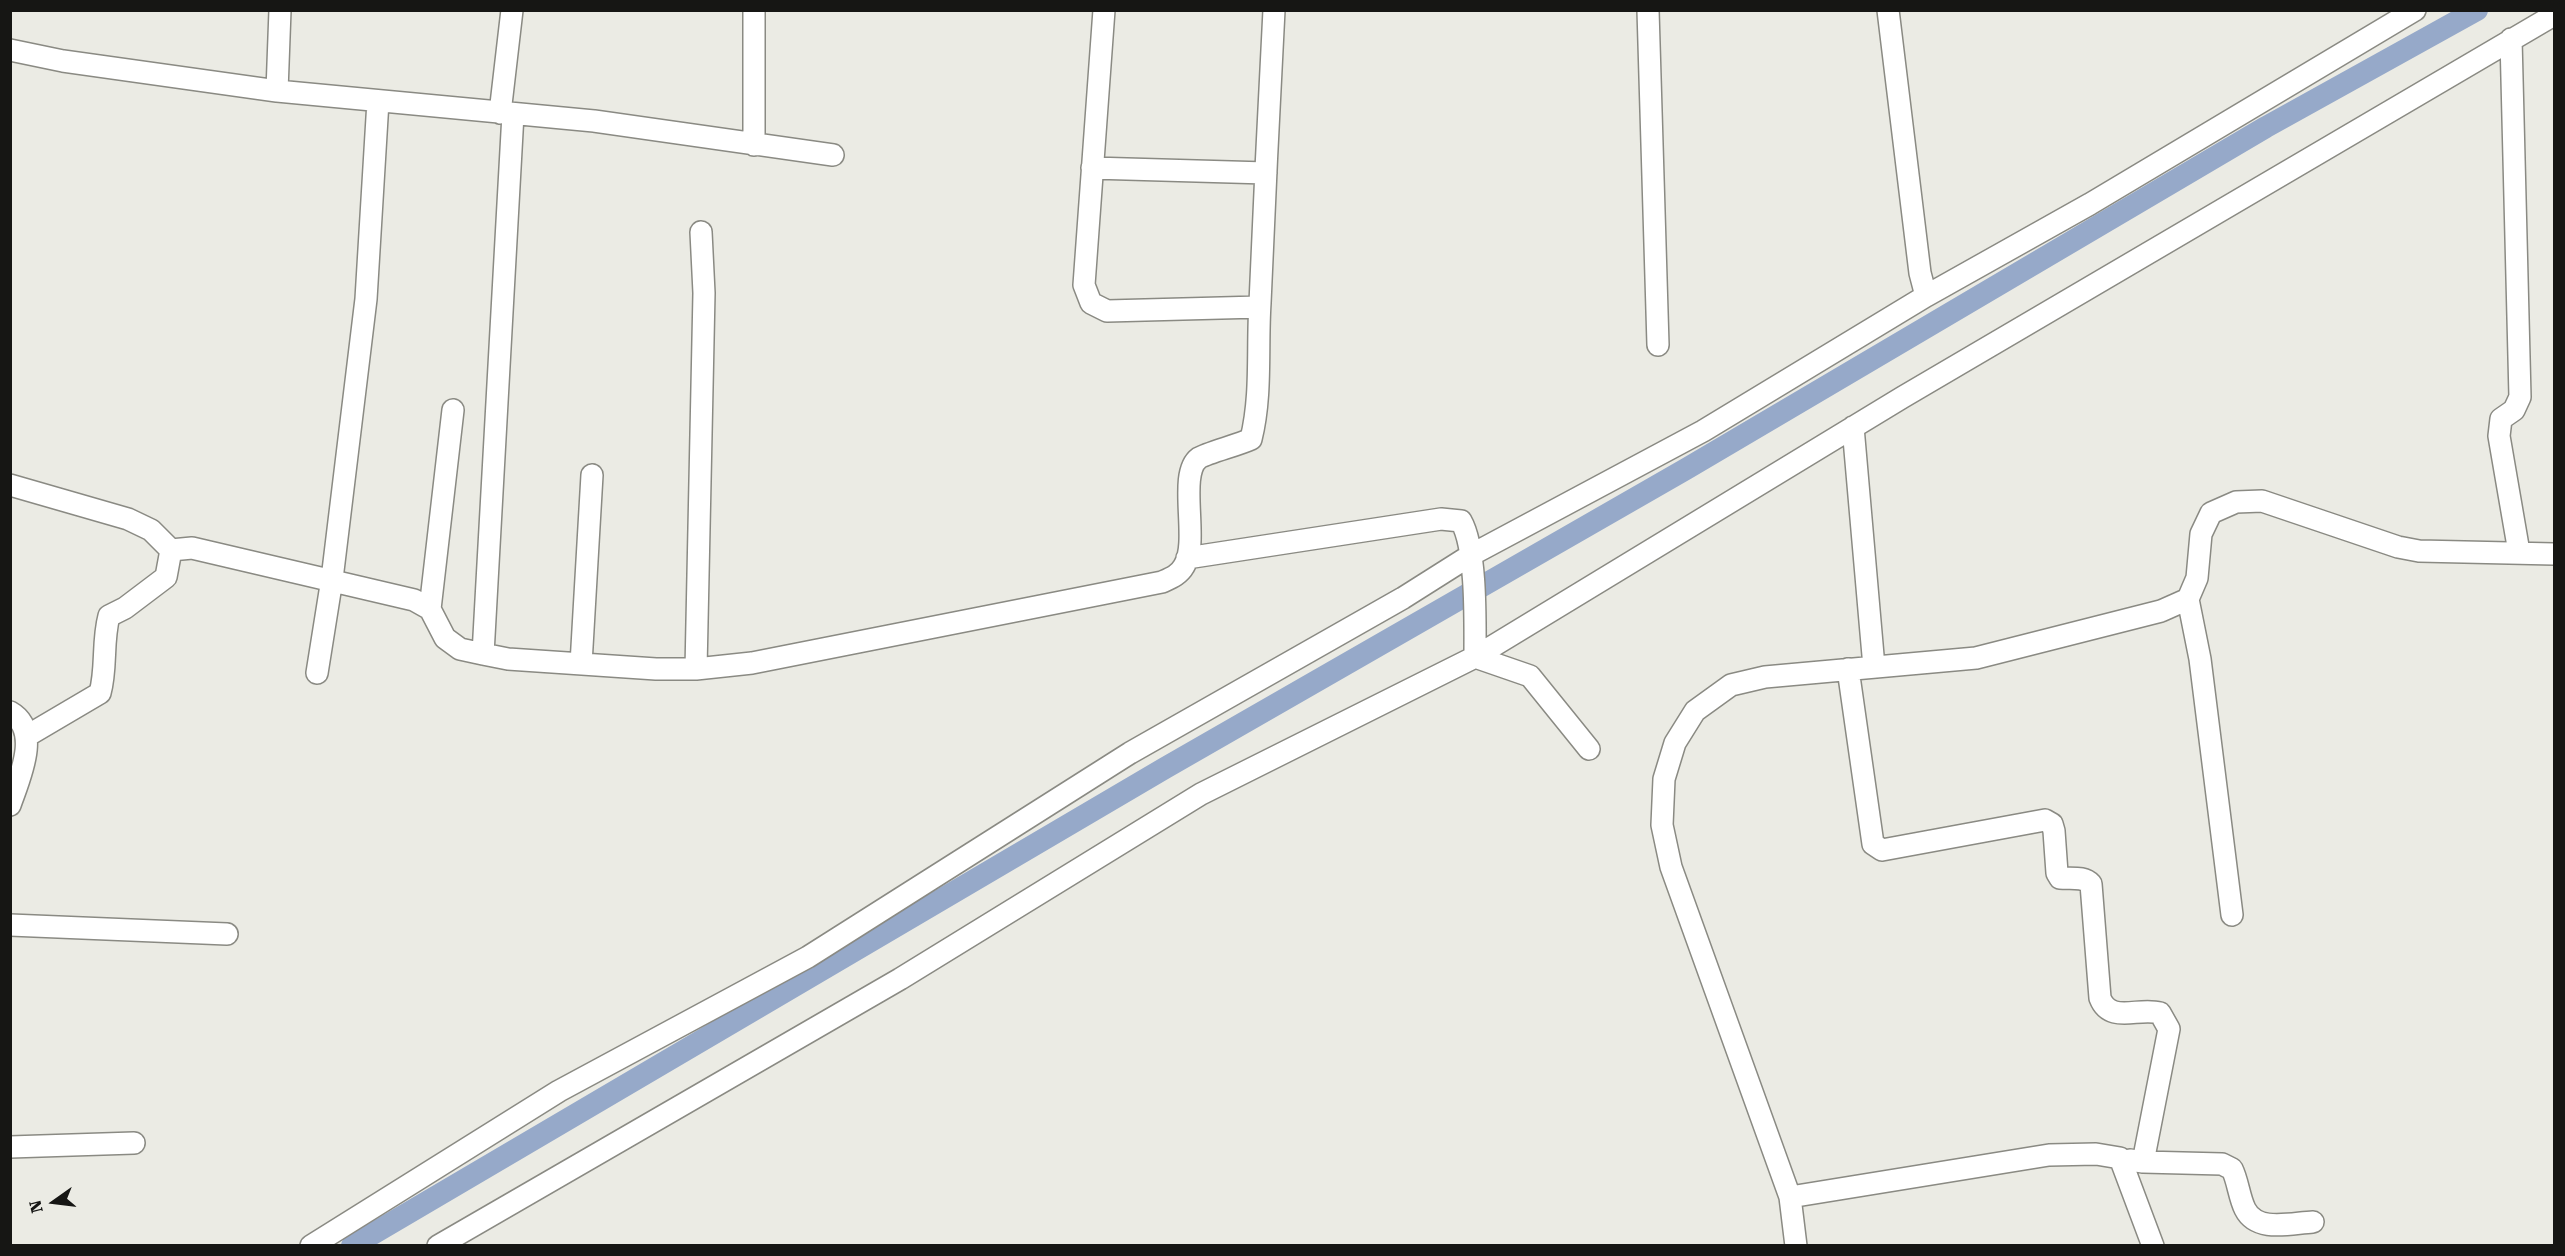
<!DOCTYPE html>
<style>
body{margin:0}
#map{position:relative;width:2565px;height:1256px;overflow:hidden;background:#ebebe4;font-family:"Roboto Serif",serif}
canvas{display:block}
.frame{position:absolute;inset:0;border:12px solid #161614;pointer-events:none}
.north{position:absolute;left:24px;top:1172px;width:60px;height:60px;-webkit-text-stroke:4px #ebebe4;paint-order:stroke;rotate:256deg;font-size:16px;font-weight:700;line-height:24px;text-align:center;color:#161614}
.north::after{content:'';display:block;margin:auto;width:21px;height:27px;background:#161614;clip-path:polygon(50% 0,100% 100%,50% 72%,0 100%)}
</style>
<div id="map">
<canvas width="2565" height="1256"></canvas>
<div class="frame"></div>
<div class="north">N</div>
</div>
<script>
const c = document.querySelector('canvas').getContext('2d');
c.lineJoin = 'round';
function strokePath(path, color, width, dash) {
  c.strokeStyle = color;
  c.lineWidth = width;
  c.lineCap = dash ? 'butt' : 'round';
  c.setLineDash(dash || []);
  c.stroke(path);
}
strokePath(new Path2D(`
 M352,1246L1165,768L1686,469L2266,127L2477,10`), '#96a9c9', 22);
const minor = new Path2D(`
 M1104,10L1084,285L1091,303L1107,311L1259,307
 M1648,10L1658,345
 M1888,10L1920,273L1926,296
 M2511,39L2520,397L2514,410L2501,419L2499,436L2519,552
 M10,50L63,61L277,91L594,121L833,155
 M277,91L280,10
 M500,113L512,10
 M754,145V10
 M1092,168L1266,173
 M1853,427L1874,667
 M10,485L128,519L151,530L171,550L192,548L414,600L430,609L445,638L460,649L483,654L508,659L656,669H696L752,663L1162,582C1171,578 1179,575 1184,566C1200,542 1177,474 1199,458C1207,453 1238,445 1251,439C1262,395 1257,348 1260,303C1264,205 1269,108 1274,10
 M1187,558L1441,519L1461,521C1477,549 1475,623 1475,657L1530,676L1589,749
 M2188,599L2200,659L2232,915
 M430,609L453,410
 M483,654L513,114
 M581,664L592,475
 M696,669L704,293L701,232
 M1848,669L1873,844L1882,850L2045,820L2052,824L2054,831L2057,873L2060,878C2071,879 2084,876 2091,884L2100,998C2110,1024 2138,1007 2160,1013L2169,1029L2143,1162
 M317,673L332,579L366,299L378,101
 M10,712C42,730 19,779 10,805
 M27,736L100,693C107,668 102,642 109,616L125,608L166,577L171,550
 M10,925L227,934
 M10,1147L134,1143
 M2130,1160L2143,1162L2222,1164L2232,1169C2238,1181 2239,1197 2245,1209C2257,1233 2291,1223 2313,1222
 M1790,1197L2049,1155L2096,1154L2120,1158L2153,1246
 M311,1246L559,1091L808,957L1130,753L1403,598L1471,555L1703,431L1926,296L2090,204L2415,10
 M438,1246L900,979L1201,794L1475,657L1903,397L2554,15
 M1796,1246L1790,1197L1671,867L1662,825L1664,779L1675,743L1695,711L1731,685L1765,677L1976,658L2161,611L2188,599L2197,578L2201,534L2211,513L2236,502L2262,501L2398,547L2419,551L2554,554`);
strokePath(minor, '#8a8a83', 24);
strokePath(minor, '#fff', 21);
</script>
